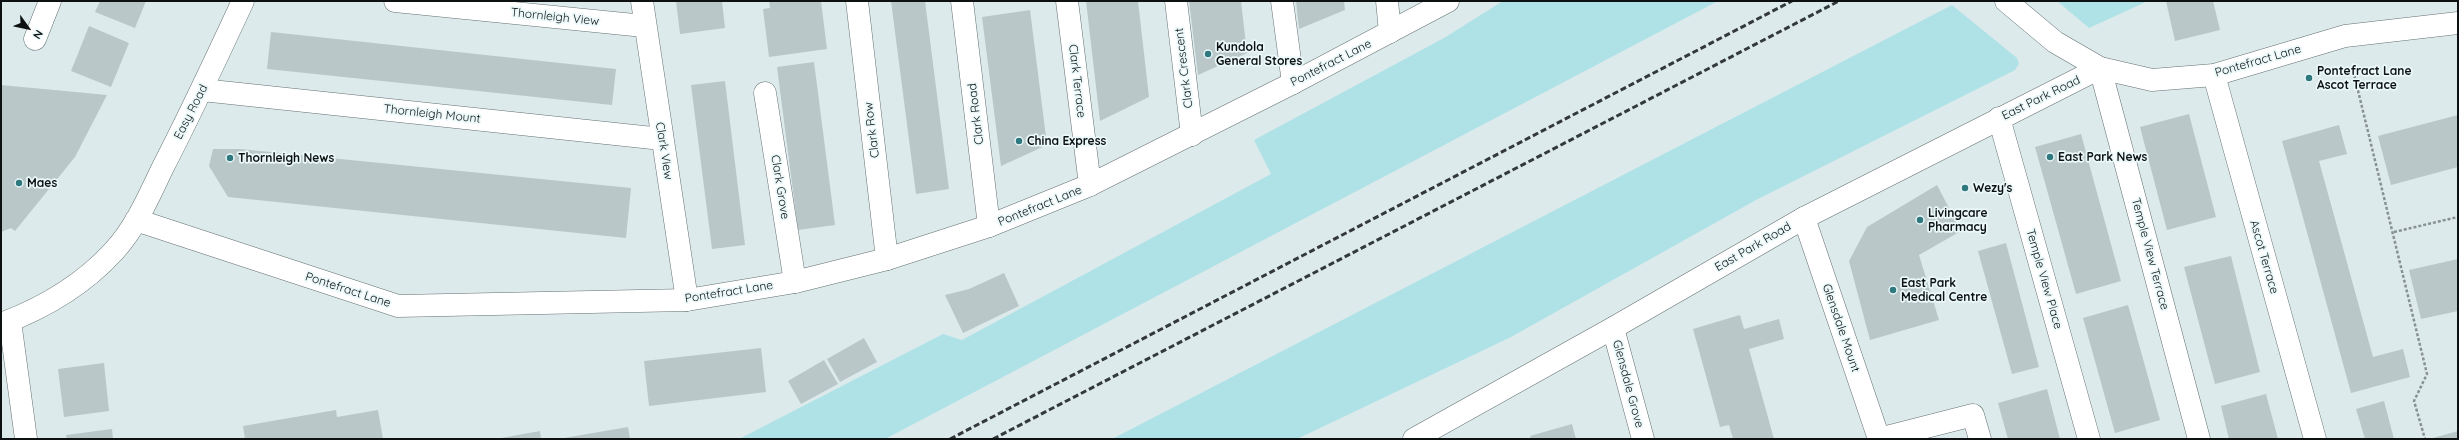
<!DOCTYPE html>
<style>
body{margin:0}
#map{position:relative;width:2459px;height:440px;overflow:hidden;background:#ddeaec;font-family:Quicksand,sans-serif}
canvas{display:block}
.frame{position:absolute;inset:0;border:2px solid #0d1112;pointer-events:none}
.north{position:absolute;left:8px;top:8px;width:40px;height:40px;-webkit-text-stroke:3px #eaf8f9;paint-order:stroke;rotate:123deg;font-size:11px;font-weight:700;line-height:16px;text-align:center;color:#0d1112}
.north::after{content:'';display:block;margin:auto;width:14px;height:18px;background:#0d1112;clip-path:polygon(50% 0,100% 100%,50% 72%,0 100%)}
</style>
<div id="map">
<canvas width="2459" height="440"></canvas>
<div class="frame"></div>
<div class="north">N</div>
</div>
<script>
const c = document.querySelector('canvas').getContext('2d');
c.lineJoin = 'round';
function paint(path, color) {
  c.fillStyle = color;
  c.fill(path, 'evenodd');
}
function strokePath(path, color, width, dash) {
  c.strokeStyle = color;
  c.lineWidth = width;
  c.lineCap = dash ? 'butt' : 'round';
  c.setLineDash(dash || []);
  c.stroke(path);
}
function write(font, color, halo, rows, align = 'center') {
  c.font = font + ' Quicksand,sans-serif';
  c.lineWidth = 3.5;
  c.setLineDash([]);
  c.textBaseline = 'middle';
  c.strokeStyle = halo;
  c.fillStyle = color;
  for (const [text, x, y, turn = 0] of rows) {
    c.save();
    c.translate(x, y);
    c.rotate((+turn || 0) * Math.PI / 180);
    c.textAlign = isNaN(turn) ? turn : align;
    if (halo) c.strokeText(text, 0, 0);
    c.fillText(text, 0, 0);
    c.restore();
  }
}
paint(new Path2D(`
 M1503,1H1718L885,439H739L943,334L962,340L1271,174L1254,140L1444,38Z
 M2057,1H2148L2089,28Z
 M1952,5L2017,58L2019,64L2015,70L1756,200L1511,337L1297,439H1112Z`), '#aee2e6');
paint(new Path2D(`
 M100,1H146L135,28L95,12Z
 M676,1H722L725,28L680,34Z
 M769,1H821L827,49L769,57L763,9L770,8Z
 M891,1H925L949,189L916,194Z
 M1086,1H1138L1149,97L1100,121Z
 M1189,1H1241L1247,53L1198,75Z
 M1296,1H1344L1345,10L1299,29Z
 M2166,1H2213L2220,30L2175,41Z
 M1030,10L1047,145L1001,166L982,17Z
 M89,26L129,43L111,87L71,71Z
 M271,32L616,69L612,105L267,69Z
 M814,62L835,225L798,230L777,67Z
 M725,81L745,245L712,249L691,85Z
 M1,85L107,95L75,157L15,231L11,228L1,232Z
 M2189,114L2216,217L2167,230L2140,127Z
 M2458,115V167L2391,185L2378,136Z
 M2339,125L2347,154L2319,161L2373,357L2403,349L2410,377L2351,393L2282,141Z
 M2081,134L2121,281L2076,294L2035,147Z
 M213,149H240L631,188L626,238L228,197L209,166Z
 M1937,185L1961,231L1919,255L1939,320L1870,340L1849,261L1867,227Z
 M2006,243L2039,367L2012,374L1978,251Z
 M2231,256L2260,372L2215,384L2184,267Z
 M2458,259V311L2421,319L2409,270Z
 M1004,273L1019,306L963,333L945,295L969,289Z
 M2128,305L2160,420L2115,433L2083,318Z
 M1740,315L1744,329L1779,319L1784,339L1749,349L1774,439H1733L1729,425L1720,427L1693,329Z
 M864,338L877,362L840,382L827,359Z
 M761,348L766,392L649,406L644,361Z
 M824,360L838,384L801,404L788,381Z
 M104,363L109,411L64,417L58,369Z
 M2047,389L2060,439H2008L1998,403Z
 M2266,394L2278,439H2229L2221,406Z
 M2384,401L2394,439H2365L2356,409Z
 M336,410L337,417L378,410L383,439H245L243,426Z
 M1572,424L1576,439H1531L1530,436Z
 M628,427L630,439H564V438Z
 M112,429L113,439H67L66,435Z
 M540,431L541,439H501V438Z
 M2458,431V439H2433V438Z`), '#bac7c8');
const minor = new Path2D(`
 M395,1L644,26
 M642,1L687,300
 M857,1L887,259
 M962,1L989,226
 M1067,1L1090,185
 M1176,1L1192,135
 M1282,1L1293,83
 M1387,1L1390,32
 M35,39L50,1
 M2100,68L2199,439
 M2214,75L2315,439
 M202,90L662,139
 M765,93L795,282
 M1999,118L2089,439
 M1804,218L1879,439
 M10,321L26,439
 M1613,328L1643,439
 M1879,439L1973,415L1980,439`);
const tertiary = new Path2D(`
 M2006,1L2055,42L2100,68L2152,80L2214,75L2345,36L2458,23
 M136,220L398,306L687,300L795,282L887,259L989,226L1090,185L1293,83L1448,1
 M1,324C44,308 83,285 114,251C136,227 149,196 163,167C191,113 217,57 243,1
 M1414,439L1613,328L1804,218L2100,68`);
strokePath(minor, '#647071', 23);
strokePath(tertiary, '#647071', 23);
strokePath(new Path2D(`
 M2352,66L2427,374L2414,401L2425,439
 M2394,232L2458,217`), '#889193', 2.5, [3, 2]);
strokePath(minor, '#fff', 22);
strokePath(tertiary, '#fff', 22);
strokePath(new Path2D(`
 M950,439L1792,1
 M993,439L1839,1`), '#33393a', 3, [6, 3]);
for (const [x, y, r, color] of [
 [1208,54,4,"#2f787e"],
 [2309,78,4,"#2f787e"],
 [1019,141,4,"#2f787e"],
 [2050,157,4,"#2f787e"],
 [230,158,4,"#2f787e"],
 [19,183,4,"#2f787e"],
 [1965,188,4,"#2f787e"],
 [1920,220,4,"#2f787e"],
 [1893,290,4,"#2f787e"]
]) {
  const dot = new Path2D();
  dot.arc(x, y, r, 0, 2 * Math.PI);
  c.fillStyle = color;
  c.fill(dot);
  strokePath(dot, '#eaf8f9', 1.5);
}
write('12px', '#0d1112', '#eaf8f9', [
 ["Thornleigh View",555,17,6],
 ["Pontefract Lane",2258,61,-16],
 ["Pontefract Lane",1331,63,-27],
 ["Clark Crescent",1184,68,-97],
 ["Clark Terrace",1077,81,83],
 ["East Park Road",2041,98,-26],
 ["Easy Road",191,112,-63],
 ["Thornleigh Mount",432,114,6],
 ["Clark Road",976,114,-97],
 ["Clark Row",872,130,-97],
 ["Clark View",664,151,81],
 ["Clark Grove",780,187,81],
 ["Pontefract Lane",1040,206,-22],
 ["East Park Road",1753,247,-30],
 ["Temple View Terrace",2150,254,75],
 ["Ascot Terrace",2264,257,74],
 ["Temple View Place",2044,279,74],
 ["Pontefract Lane",348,290,18],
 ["Pontefract Lane",729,292,-9],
 ["Glensdale Mount",1841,328,71],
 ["Glensdale Grove",1628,384,75]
]);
write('bold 12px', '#0d1112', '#eaf8f9', [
 ["Kundola",1216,47],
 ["General Stores",1216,61],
 ["Pontefract Lane",2317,71],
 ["Ascot Terrace",2317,85],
 ["China Express",1027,141],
 ["East Park News",2058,157],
 ["Thornleigh News",238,158],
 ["Maes",27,183],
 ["Wezy's",1973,188],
 ["Livingcare",1928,213],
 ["Pharmacy",1928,227],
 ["East Park",1901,283],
 ["Medical Centre",1901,297]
], 'left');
</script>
